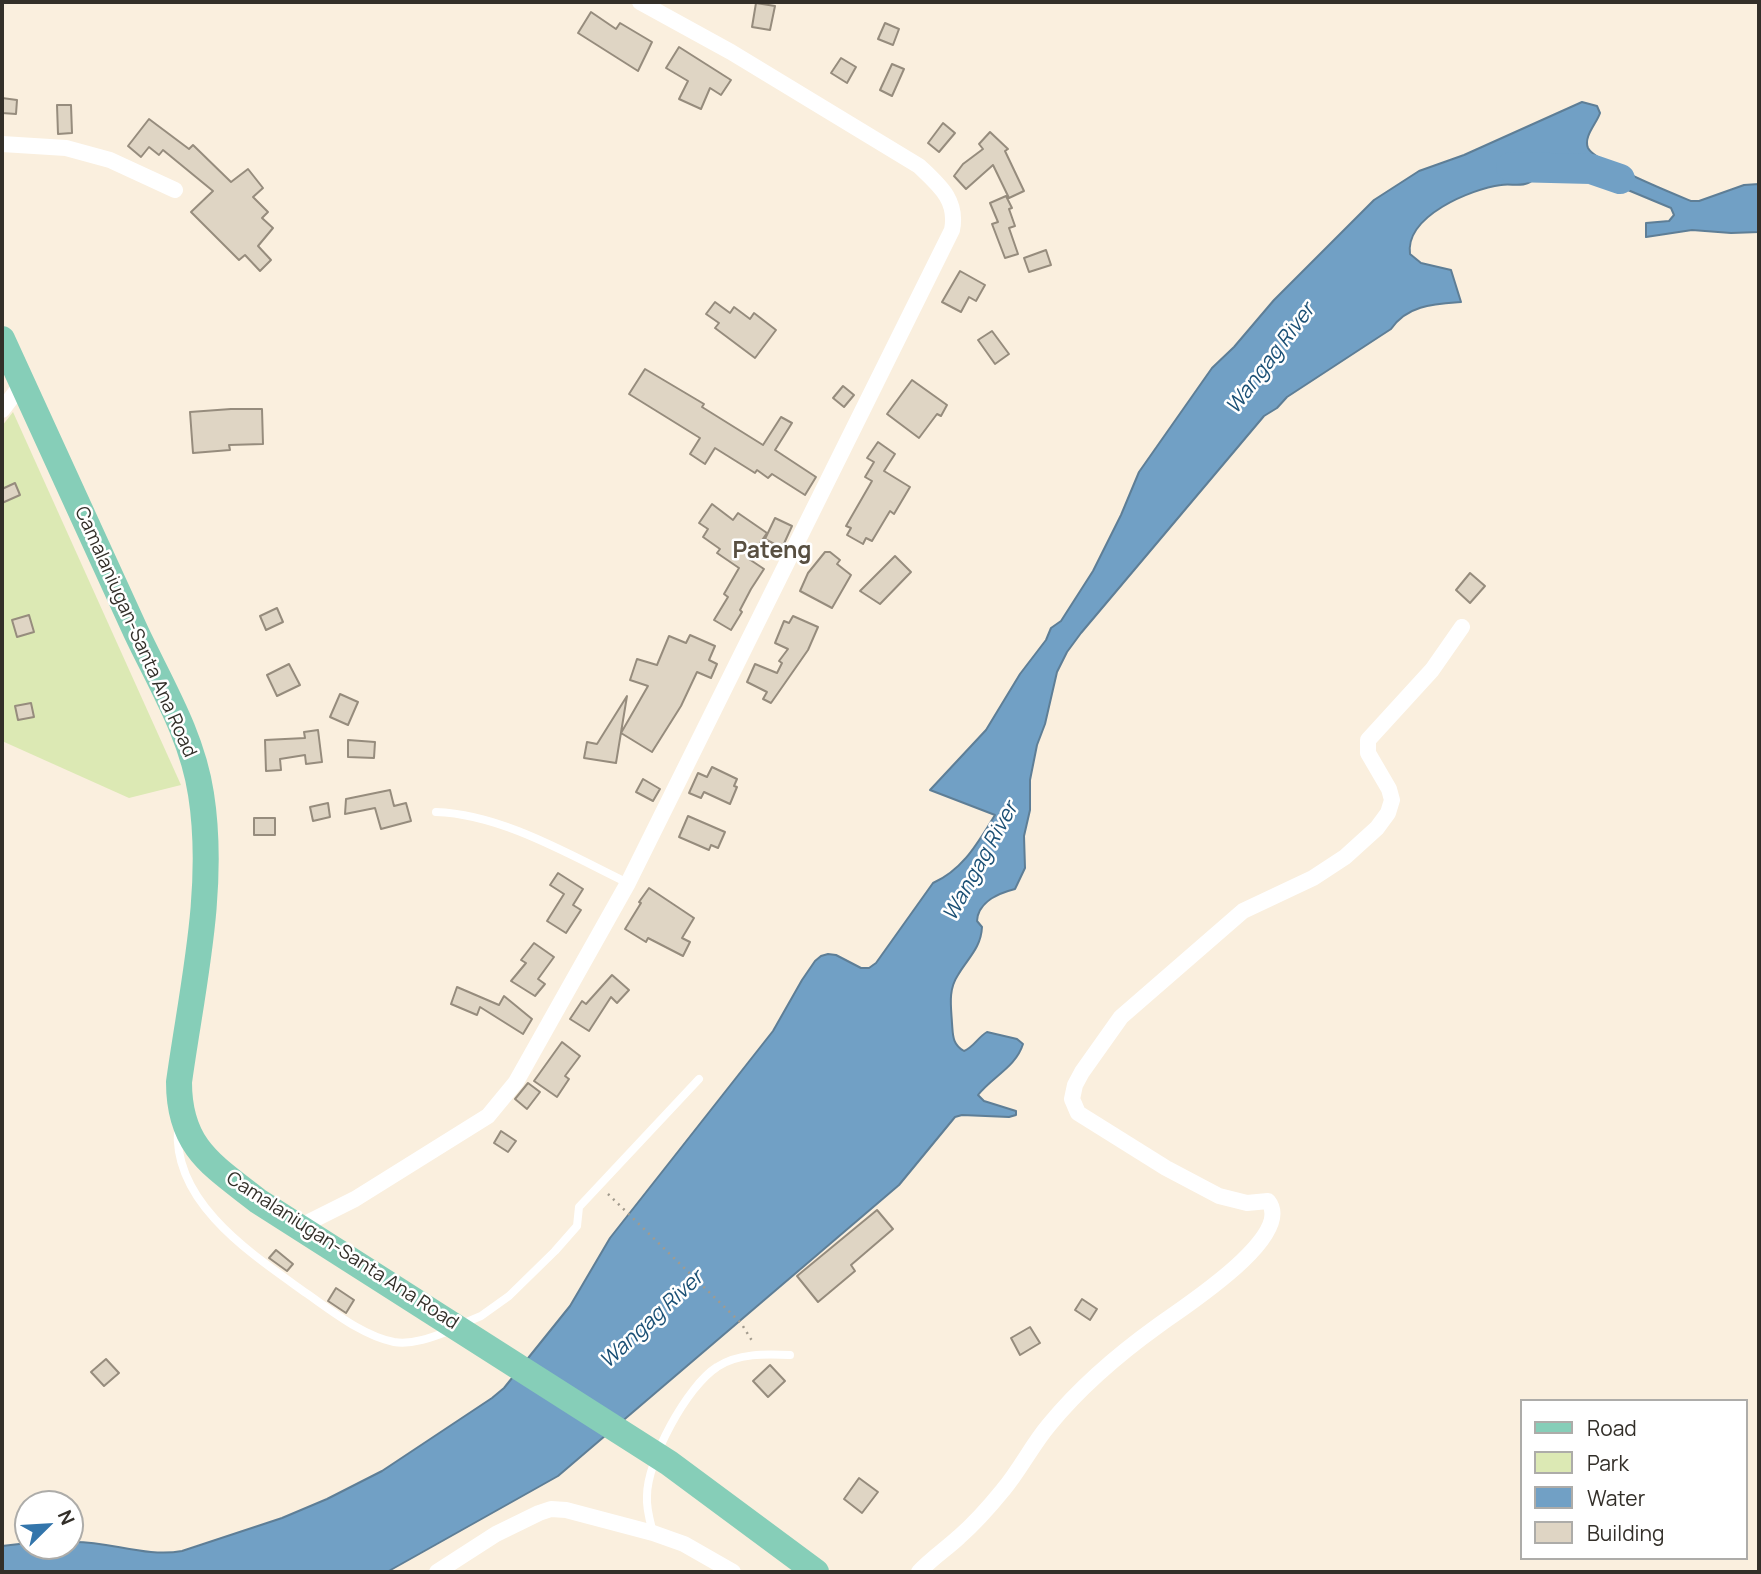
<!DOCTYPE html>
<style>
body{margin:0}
#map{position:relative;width:1761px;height:1574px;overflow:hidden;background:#faefde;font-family:Manrope,sans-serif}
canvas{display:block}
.frame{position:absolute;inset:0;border:4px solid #332f29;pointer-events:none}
.legend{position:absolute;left:1520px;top:1399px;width:228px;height:161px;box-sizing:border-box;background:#fff;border:2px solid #adaca9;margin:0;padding:9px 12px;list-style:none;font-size:21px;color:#332f29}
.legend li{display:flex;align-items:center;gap:14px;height:35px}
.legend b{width:35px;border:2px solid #adaca9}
.north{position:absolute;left:14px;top:1490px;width:70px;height:70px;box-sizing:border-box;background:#fff;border:2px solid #adaca9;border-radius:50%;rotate:66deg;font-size:19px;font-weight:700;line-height:28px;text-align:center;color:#332f29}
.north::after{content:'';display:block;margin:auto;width:24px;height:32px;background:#3375ab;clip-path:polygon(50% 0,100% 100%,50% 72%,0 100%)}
</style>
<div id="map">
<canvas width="1761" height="1574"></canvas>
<div class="frame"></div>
<ul class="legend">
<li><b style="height:9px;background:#86ceb8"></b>Road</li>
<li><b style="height:19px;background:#dce9b4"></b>Park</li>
<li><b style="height:19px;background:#71a0c5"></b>Water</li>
<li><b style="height:19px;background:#dfd5c4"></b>Building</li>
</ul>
<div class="north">N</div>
</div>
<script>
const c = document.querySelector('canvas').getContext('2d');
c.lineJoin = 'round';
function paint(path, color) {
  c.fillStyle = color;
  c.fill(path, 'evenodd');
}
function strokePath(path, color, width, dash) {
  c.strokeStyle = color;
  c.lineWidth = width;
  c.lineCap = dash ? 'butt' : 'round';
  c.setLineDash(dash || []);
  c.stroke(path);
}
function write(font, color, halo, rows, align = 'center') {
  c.font = font + ' Manrope,sans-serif';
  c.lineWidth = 5;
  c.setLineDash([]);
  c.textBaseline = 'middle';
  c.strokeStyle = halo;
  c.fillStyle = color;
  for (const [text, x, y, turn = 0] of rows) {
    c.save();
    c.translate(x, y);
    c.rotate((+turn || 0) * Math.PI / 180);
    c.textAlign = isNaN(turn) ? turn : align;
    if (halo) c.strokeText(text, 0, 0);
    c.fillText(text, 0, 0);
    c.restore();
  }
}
paint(new Path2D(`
 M13,412L181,785L129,798L2,741V426Z`), '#dce9b4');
const water = new Path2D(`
 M1582,102L1597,106L1600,113C1597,123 1583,137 1588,148C1595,162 1674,194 1691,201H1699L1744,185L1759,184V232L1731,233L1692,230L1646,237V223L1669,221L1674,215L1671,208L1611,183L1589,179C1581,171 1582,158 1568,157C1557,157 1539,178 1528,183C1519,187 1510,183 1501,185C1471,189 1405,216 1410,254L1421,263L1451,270L1461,302C1434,304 1407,305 1391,329L1287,397L1277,408L1264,416L1081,633L1067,652L1057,672L1045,724L1037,745L1030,780V810L1024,836L1025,868L1015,889C999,893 978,902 977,921L982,927C981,948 968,958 958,975C948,990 951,1006 952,1023C953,1035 952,1044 964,1051C974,1047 978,1037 987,1032L1017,1039L1023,1044C1016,1067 992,1077 978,1095L984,1101L1016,1111V1115L1009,1117L962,1115L955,1117L899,1185L558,1476L387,1572H2V1546L28,1543V1546H70V1542C107,1540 145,1558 182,1551L282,1518L327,1499L382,1471L492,1398L504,1388L570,1306L610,1238L773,1031L802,980L815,961L821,956L828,954L836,955L861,968H869L876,963L933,883C964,869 978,842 995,815L930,790L986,730L1020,674L1046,640L1051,628L1061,621L1093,571L1121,515L1139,472L1212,368L1234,347L1274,300L1374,200L1419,171L1464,155Z`);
paint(water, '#71a0c5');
strokePath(water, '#5e7e96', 2);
strokePath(new Path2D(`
 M1511,167L1591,169L1620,179`), '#71a0c5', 30);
const building = new Path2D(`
 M756,3L775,6L770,30L752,27Z
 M591,12L616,29L620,23L652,42L638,71L578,33Z
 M885,23L899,29L893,45L878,39Z
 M679,47L731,80L721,95L710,88L701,109L679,99L688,81L666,68Z
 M841,58L856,67L847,83L831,73Z
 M892,64L904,69L892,96L880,90Z
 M2,98L17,100L16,114L2,113Z
 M57,105H71L72,133L58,134Z
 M149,119L189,149L193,145L231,182L248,169L263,188L253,197L268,212L262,218L273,228L258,246L271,260L260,271L245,255L239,260L191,212L213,191L163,150L159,155L149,147L141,157L128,146Z
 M943,123L955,133L939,152L928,143Z
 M990,132L1008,149L1005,151L1024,191L1009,198L993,165L966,189L954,176L963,164L983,149L979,144Z
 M1006,196L1012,208L1009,209L1015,226L1009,228L1018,254L1005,258L992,224L998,222L990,203Z
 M1046,250L1051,265L1029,272L1024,258Z
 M960,271L985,285L976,301L969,297L961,312L942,302Z
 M715,302L730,313L734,307L750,319L754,313L776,330L755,358L715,328L719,323L706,314Z
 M992,331L1009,354L995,364L978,340Z
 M645,369L704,404L702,407L763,445L781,417L792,423L775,450L816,477L805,495L772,474L768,478L757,470L755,473L715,448L705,464L690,454L700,438L629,394Z
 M912,380L947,405L941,416L937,414L919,438L887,414Z
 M843,386L854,395L844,407L833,398Z
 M231,409H262L263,444L229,445L230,450L193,453L190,412Z
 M878,442L895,454L884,471L910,487L894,514L890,511L872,541L866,538L863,544L847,535L851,528L846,526L872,481L865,477L874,462L867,458Z
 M15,483L20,495L2,503V489Z
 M712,504L733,520L738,513L767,533L749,559L764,569L751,589L740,610L742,612L731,630L714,620L728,597L724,594L739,568L717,553L720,549L703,537L708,529L699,523Z
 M775,518L792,526L782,548L765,539Z
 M825,552H830L840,560L837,564L851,575L832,608L800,591L808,573Z
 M895,556L911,572L880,604L860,591Z
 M1470,573L1485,586L1470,603L1456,590Z
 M277,608L283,622L266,630L260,616Z
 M29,615L34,632L17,637L12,620Z
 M793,616L818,627L808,650L771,703L763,699L767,692L747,682L755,664L777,673L782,663L779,661L788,649L775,643L784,621L789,623Z
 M690,635L715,646L709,660L717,664L711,678L697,672L681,706L652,752L621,733L648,686L630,680L637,659L657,665L669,636L686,643Z
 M289,664L300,685L277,696L267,675Z
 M340,694L358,702L348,725L330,717Z
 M627,696L616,763L584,758L587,742L597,744Z
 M31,703L34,717L18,720L15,706Z
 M318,730L322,762L306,764L305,755L280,759L281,770L266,771L265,740L305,738L304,732Z
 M348,740L375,742L374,758L348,757Z
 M712,767L737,779L734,786L737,787L730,804L704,792L701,798L689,793L698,773L707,777Z
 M643,779L660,789L653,801L636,792Z
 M390,790L394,806L406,803L411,821L381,829L375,808L345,814L346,799Z
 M328,803L330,817L313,821L310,807Z
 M688,816L725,832L718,848L711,845L709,850L679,837Z
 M254,818H275V835H254Z
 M558,873L583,889L573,905L581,910L566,933L547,921L564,894L550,885Z
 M649,888L694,918L682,938L690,942L683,956L648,938L646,942L625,929L641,903L639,902Z
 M534,943L554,957L538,979L545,984L535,996L511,981L526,963L521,960Z
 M612,975L629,990L617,1003L611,997L589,1031L570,1019L582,1001L586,1004Z
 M457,987L499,1005L504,996L532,1019L523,1034L480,1007L477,1015L451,1004Z
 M562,1042L580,1056L565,1076L569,1079L557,1097L534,1081Z
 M528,1083L540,1092L527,1109L515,1099Z
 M501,1131L516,1141L508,1152L494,1143Z
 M877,1210L893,1229L851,1265L855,1271L818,1302L797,1276Z
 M276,1250L293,1264L287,1271L269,1258Z
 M336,1288L354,1300L346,1313L328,1301Z
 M1082,1299L1097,1309L1090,1320L1075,1310Z
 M1030,1327L1040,1343L1020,1355L1011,1338Z
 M106,1359L119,1373L104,1386L91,1372Z
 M770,1365L785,1381L768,1397L753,1381Z
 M859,1478L878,1492L862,1513L844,1499Z`);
paint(building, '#dfd5c4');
strokePath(building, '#968c7d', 2);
strokePath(new Path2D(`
 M608,1194L741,1323L754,1344`), '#a29b8e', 2.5, [2, 5]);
strokePath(new Path2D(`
 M436,812C501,814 570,855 628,883
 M178,1128C172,1203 253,1255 306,1293C332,1311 363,1336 394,1342C413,1345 433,1337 451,1330
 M462,1324L481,1316L509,1296L555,1251L577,1226L579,1207L699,1079
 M653,1533C650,1521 646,1508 647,1496C647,1460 687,1386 717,1367C738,1353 766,1354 790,1355`), '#fff', 8);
strokePath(new Path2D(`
 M2,144L66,148L110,160L175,190
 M2,410L22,384
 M299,1227L355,1199L488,1116L516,1082L628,883L952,230C958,200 939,185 919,166L731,52L640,2
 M437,1572L496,1534L539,1513L551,1509L566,1510L653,1533L684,1544L733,1572
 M919,1572C931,1559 946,1549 959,1537C975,1523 990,1506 1003,1490C1020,1470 1032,1445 1049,1425C1080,1387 1120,1353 1159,1325C1182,1308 1296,1236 1268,1201L1247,1203L1219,1196L1166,1168L1078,1113L1072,1099L1075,1085L1082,1072L1121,1017L1243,911L1313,878L1345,857L1377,828L1388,813L1392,800L1389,789L1368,753V740L1432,670L1462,627`), '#fff', 16);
strokePath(new Path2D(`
 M2,339C47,437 91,535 136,632C161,685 192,735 201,794C216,889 192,988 179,1082C179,1147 212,1165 258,1201L669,1463L816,1572`), '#86ceb8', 26);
write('19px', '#332f29', '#fff', [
 ["Camalaniugan-Santa Ana Road",135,632,66],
 ["Camalaniugan-Santa Ana Road",342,1251,33]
]);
write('italic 21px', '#1b5075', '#fff', [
 ["Wangag River",1271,359,-53],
 ["Wangag River",981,862,-61],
 ["Wangag River",652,1320,-43]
]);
write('bold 23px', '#584f41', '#fff', [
 ["Pateng",772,552]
]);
</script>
